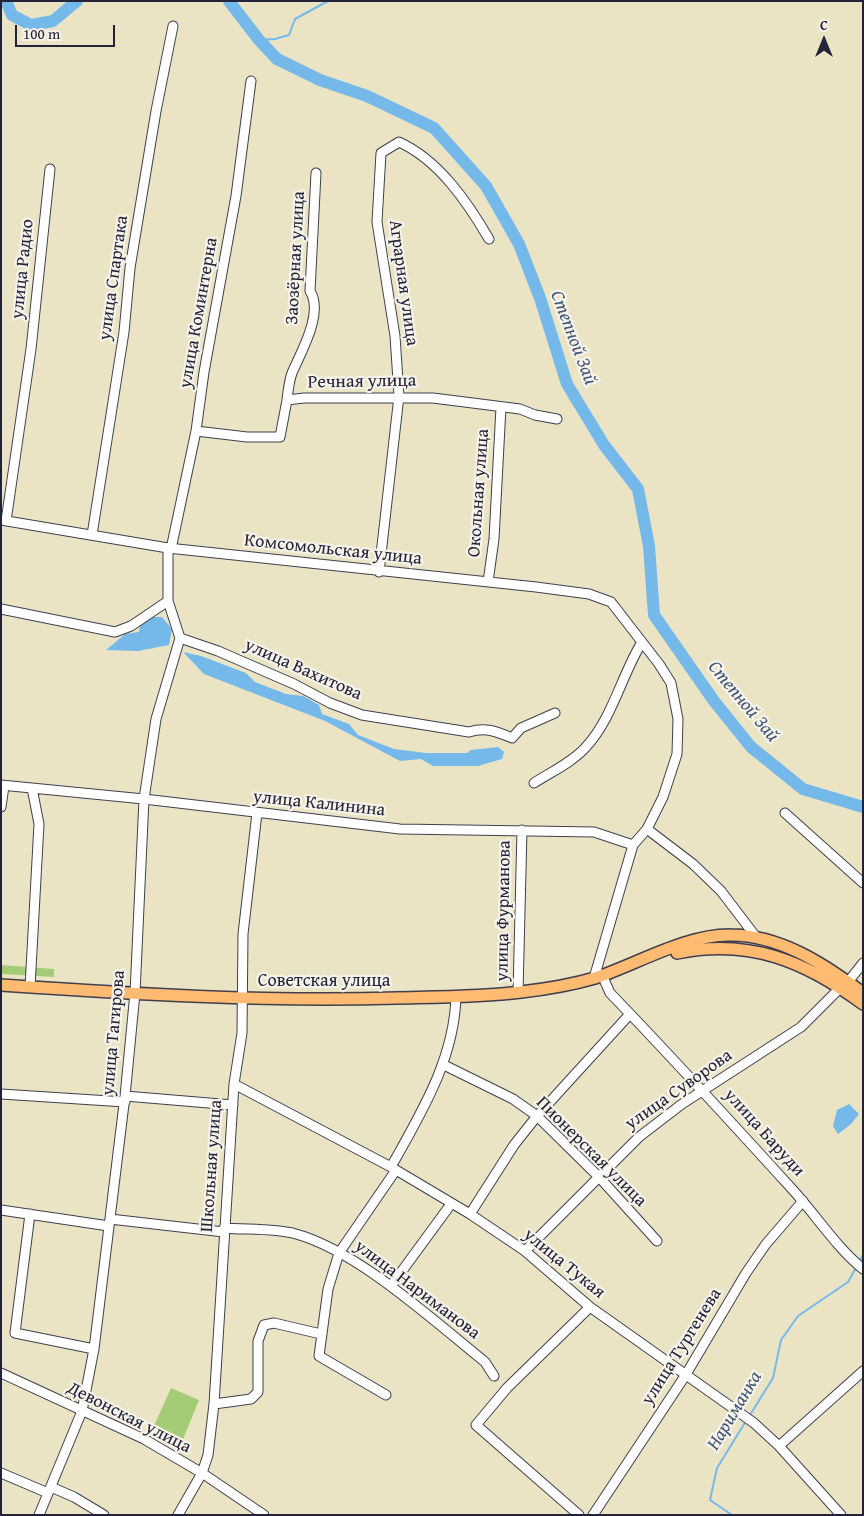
<!DOCTYPE html>
<meta charset="utf-8">
<style>
body{margin:0}
#map{position:relative;width:864px;height:1516px;overflow:hidden;background:#eae4c5;font-family:"Gentium Book Plus",serif}
canvas{display:block}
.frame{position:absolute;inset:0;border:2px solid #22223b;pointer-events:none}
.north{position:absolute;left:799px;top:15px;width:50px;height:50px;-webkit-text-stroke:4px #f7f3e8;paint-order:stroke;rotate:0deg;font-size:14px;font-weight:700;line-height:20px;text-align:center;color:#22223b}
.north::after{content:'';display:block;margin:auto;width:18px;height:22px;background:#22223b;clip-path:polygon(50% 0,100% 100%,50% 72%,0 100%)}
.scale{position:absolute;left:15px;top:25px;width:100px;height:22px;box-sizing:border-box;border:2px solid #22223b;border-top:0;padding-left:6px;font-size:15px;line-height:18px;white-space:nowrap;color:#22223b;-webkit-text-stroke:4px #f7f3e8;paint-order:stroke}
</style>
<div id="map">
<canvas width="864" height="1516"></canvas>
<div class="frame"></div>
<div class="north">С</div>
<div class="scale">100 m</div>
</div>
<script>
const c = document.querySelector('canvas').getContext('2d');
c.lineJoin = 'round';
function paint(path, color) {
  c.fillStyle = color;
  c.fill(path, 'evenodd');
}
function strokePath(path, color, width, dash) {
  c.strokeStyle = color;
  c.lineWidth = width;
  c.lineCap = dash ? 'butt' : 'round';
  c.setLineDash(dash || []);
  c.stroke(path);
}
function write(font, color, halo, rows, align = 'center') {
  c.font = font + ' "Gentium Book Plus",serif';
  c.lineWidth = 4.5;
  c.setLineDash([]);
  c.textBaseline = 'middle';
  c.strokeStyle = halo;
  c.fillStyle = color;
  for (const [text, x, y, turn = 0] of rows) {
    c.save();
    c.translate(x, y);
    c.rotate((+turn || 0) * Math.PI / 180);
    c.textAlign = isNaN(turn) ? turn : align;
    if (halo) c.strokeText(text, 0, 0);
    c.fillText(text, 0, 0);
    c.restore();
  }
}
paint(new Path2D(`
 M1,965L54,969V977L1,974Z
 M171,1388L199,1400L183,1439L154,1426Z`), '#a4cb75');
paint(new Path2D(`
 M153,617H162L172,629L169,645L138,651L106,650L125,634L139,632L140,626Z
 M183,652L201,656L246,673L255,682L286,694L303,696L319,705L322,714L349,724L358,735L394,749L426,753H467L471,750L498,747L504,752L502,759L478,766H433L421,759L400,761L325,721L204,674Z
 M849,1104L859,1114L851,1124L838,1134L833,1126L837,1110Z`), '#75b9eb');
strokePath(new Path2D(`
 M259,40L275,39L289,35L295,19L328,1
 M859,1262L863,1255
 M750,1415L773,1378L781,1340L798,1316L848,1282L857,1266
 M732,1515L710,1500L717,1468L746,1421`), '#75b9eb', 2);
strokePath(new Path2D(`
 M6,1L12,15L31,25L53,21L77,1
 M229,1L259,40L277,59L320,80L367,96L434,128L486,186L519,244L540,298L567,384L604,445L638,489L649,546L654,615L714,701L751,747L803,789L863,807`), '#75b9eb', 12);
const minor = new Path2D(`
 M287,400C288,391 289,381 292,373C301,352 324,313 310,291L316,173
 M196,431L247,437H280L287,400L304,398H433L520,409L535,415L557,419
 M1,520L168,548L536,587L589,594L611,602L659,664L671,683L678,719L677,754L663,797L647,829L633,845L594,978
 M6,521L31,349L50,169
 M92,535L124,332L130,268L156,111L173,26
 M171,549L196,431L204,372L236,196L251,81
 M379,572L399,396L395,336L377,222L381,153L399,142C439,160 468,203 489,239
 M488,582L494,539L501,407
 M1,609L115,632L131,626L168,601
 M180,638L218,651L294,684L330,703L362,715L469,732C485,727 496,731 512,738L521,728L555,713
 M534,783C551,772 571,763 585,748C613,718 621,676 642,642
 M1,785L144,799L400,829L594,832L633,845
 M1,807L4,786
 M785,813L863,883
 M647,829L693,864L721,891L756,937
 M602,975L610,993C672,1057 732,1123 792,1189C816,1215 835,1246 863,1269
 M848,982L863,963
 M30,987L39,824L32,788
 M518,993L522,830
 M444,1065L513,1099L537,1116L599,1177L657,1241
 M234,1084L391,1167L470,1214L525,1251L590,1307L754,1423L779,1446L841,1515
 M1,1094L125,1102
 M125,1096L233,1105
 M391,1167C421,1113 454,1060 456,997
 M1,1210L109,1226
 M30,1214L15,1333L94,1349
 M470,1214L514,1145L537,1116L630,1014
 M110,1219L224,1232
 M224,1228C247,1230 274,1228 296,1234C358,1251 434,1321 485,1362L494,1376
 M525,1251L639,1137L682,1104L801,1027L840,988
 M391,1286L451,1204
 M1,1373L144,1439L202,1473L264,1515
 M386,1395L319,1356L328,1289L339,1253L396,1170
 M214,1404L251,1399L258,1392V1341L264,1325L274,1323L321,1334
 M779,1446L863,1371
 M1,1473L48,1493
 M51,1487L74,1497L104,1515
 M39,1515L82,1411L94,1349L125,1096L135,993L144,799L156,719L180,638L168,601V548
 M178,1515L202,1473L208,1455L214,1404L234,1084L242,1033L243,934L257,813
 M579,1515L476,1425L507,1388L590,1307
 M593,1515L685,1376L746,1273L766,1244L803,1201`);
const major = new Path2D(`
 M677,953C749,938 805,961 863,1004
 M1,985C133,994 265,1002 397,998C438,997 480,997 521,992C547,989 571,985 595,978C637,964 687,934 731,935C780,935 824,964 863,993`);
strokePath(minor, '#403f50', 11);
strokePath(major, '#403f50', 14);
strokePath(minor, '#fff', 9);
strokePath(major, '#ffbb71', 11);
write('18px', '#22223b', '#f7f3e8', [
 ["Заозёрная улица",296,258,-87],
 ["улица Радио",23,269,-84],
 ["улица Спартака",114,278,-82],
 ["Аграрная улица",403,283,82],
 ["улица Коминтерна",199,313,-80],
 ["Речная улица",362,382,-1],
 ["Окольная улица",479,493,-86],
 ["Комсомольская улица",333,550,6],
 ["улица Вахитова",303,670,24],
 ["улица Калинина",319,804,6],
 ["улица Фурманова",504,911,-89],
 ["Советская улица",324,981],
 ["улица Тагирова",114,1033,-85],
 ["улица Суворова",679,1090,-35],
 ["улица Баруди",764,1133,48],
 ["Пионерская улица",591,1152,45],
 ["Школьная улица",212,1166,-86],
 ["улица Тукая",564,1264,39],
 ["улица Нариманова",417,1290,37],
 ["улица Тургенева",682,1347,-58],
 ["Девонская улица",129,1418,27]
]);
write('italic 19px', '#3f5779', '#f7f3e8', [
 ["Степной Зай",573,338,69],
 ["Степной Зай",743,702,50],
 ["Нариманка",735,1411,-59]
]);
</script>
